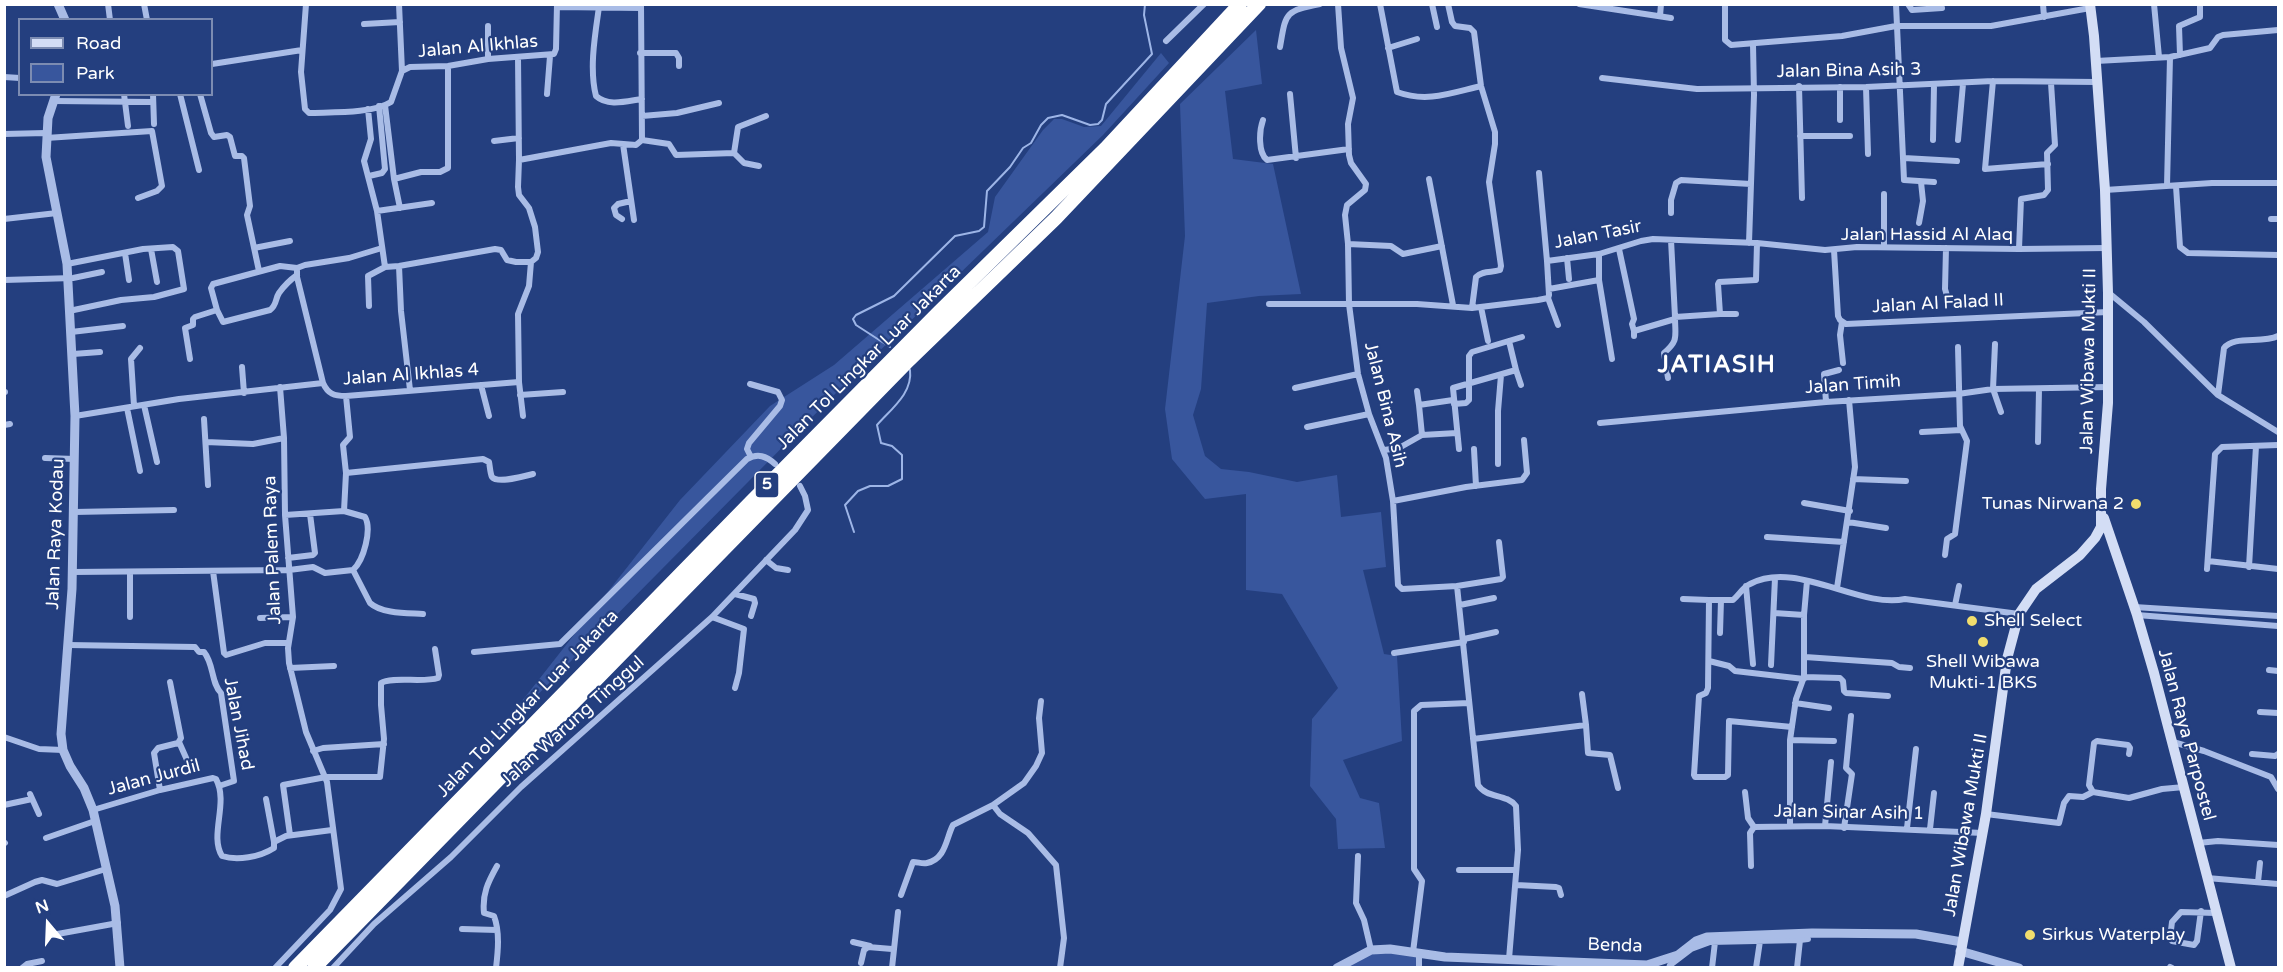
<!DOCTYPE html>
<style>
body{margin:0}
#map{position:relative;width:2283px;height:972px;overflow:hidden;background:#243f7f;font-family:"Varela Round",sans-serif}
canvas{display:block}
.frame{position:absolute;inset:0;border:6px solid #fff;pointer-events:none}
.legend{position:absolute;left:18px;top:18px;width:195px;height:78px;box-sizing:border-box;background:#243f7f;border:2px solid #7c8cb2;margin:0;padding:8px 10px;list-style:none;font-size:18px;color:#fff}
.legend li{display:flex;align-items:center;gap:12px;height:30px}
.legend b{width:30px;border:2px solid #7c8cb2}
.north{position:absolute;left:18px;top:894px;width:60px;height:60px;-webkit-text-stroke:4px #243f7f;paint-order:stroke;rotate:341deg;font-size:16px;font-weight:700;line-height:24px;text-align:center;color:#fff}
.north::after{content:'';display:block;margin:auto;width:21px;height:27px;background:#fff;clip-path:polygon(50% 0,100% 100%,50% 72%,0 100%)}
</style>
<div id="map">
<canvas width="2283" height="972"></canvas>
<div class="frame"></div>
<ul class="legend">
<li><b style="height:8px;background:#d3ddf5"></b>Road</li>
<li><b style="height:16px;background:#38569d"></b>Park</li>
</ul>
<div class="north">N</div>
</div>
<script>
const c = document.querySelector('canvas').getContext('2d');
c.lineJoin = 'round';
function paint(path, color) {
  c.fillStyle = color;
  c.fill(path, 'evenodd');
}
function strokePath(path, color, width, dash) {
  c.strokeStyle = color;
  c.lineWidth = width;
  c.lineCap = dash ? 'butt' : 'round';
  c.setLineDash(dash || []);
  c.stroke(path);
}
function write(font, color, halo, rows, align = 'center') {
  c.font = font + ' "Varela Round",sans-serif';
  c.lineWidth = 4.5;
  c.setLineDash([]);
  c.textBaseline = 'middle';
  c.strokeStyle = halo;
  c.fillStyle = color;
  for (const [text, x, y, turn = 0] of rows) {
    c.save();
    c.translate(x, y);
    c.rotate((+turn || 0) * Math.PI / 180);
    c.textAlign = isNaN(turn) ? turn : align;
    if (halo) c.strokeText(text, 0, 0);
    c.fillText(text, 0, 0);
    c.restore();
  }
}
paint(new Path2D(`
 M1256,30L1262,84L1225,91L1233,159L1273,164L1301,294L1259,296L1207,303L1201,389L1193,415L1205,456L1221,469L1249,472L1297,482L1337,475L1341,517L1381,512L1386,567L1363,570L1384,654L1397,656L1402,741L1343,760L1360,798L1379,803L1385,848L1338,849L1336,819L1310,786L1312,719L1338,688L1282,594L1246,590V494L1205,499L1172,459L1165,409L1185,236L1180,104Z
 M1161,53L1169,63L1103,135L836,393L485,748L680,500L770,406L834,365L988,232L995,197L1043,130L1054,119H1062L1084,127L1101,126Z
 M1389,951L1416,957V967L1350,968L1348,964L1365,954Z`), '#38569d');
strokePath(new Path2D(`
 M890,347L856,325L853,319L856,315L894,296L955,236L979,231L984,227L987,191L1010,167L1023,148L1031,143L1041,125L1048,118L1062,115L1090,125L1098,124L1102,120L1106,104L1152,54L1144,15L1145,4
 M854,532L845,505L858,491L870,486H888L902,479V455L892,446L881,443L877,425C891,409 913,393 910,370`), '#9db5e7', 2);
strokePath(new Path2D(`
 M108,4L110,20
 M144,4L147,20
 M306,4L301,72L305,109L309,113C332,112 372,114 391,102L402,71L410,67L448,66L488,59L554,54L556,49L557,4
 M399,4L402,71
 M641,4L642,140
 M1338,4L1341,48L1353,98L1348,124L1349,155L1351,163L1366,184L1365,190L1347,205L1345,215L1348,244L1349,304L1358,374L1369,414L1386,458L1393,501L1398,585L1402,589L1457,586L1478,785C1487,799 1506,793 1516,806L1518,850L1509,959
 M1380,4L1397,92C1427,103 1451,93 1481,86
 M1432,4L1437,27
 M1448,4L1452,22L1455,26L1470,28L1474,32L1481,86L1495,132V144L1489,182L1501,266L1500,270C1492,273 1483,270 1476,277L1472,308
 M1579,4L1671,18
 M1725,4V40L1731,45L1842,36L1896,26H1991L2090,8
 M1896,4L1904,180L1934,182
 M1908,4L1912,10L1942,8
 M2043,4L2044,17
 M2154,4L2159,57
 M557,7L641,8
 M599,7C595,35 589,69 596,96C608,107 627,101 642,99
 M1660,16L1661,4
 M364,24L400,22
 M488,26V59
 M1166,41L1204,4
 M1280,47C1286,13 1284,11 1320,4
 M1388,48L1417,39
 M640,53H676L679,58V66
 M2180,55L2179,26L2200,17V4
 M2096,61L2170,57L2210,48L2218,37L2223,35L2278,30
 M212,64L302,50
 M4,77L20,78
 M1602,78L1697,89L1866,87L1993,81L2097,82
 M1993,81L1985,169L2048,164
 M1799,86L1802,198
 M1866,87L1868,154
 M124,94L128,126
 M153,94L154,124
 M180,94L199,170
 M200,94L211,133L214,137L227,135L230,137L235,156H242L244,158L250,206L247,215L259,271
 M547,94L550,56
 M1290,94L1296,158
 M54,101L153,102
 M385,105L394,179
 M368,109L371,139L364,161L377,211L385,267L399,266L495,249L501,250L507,260L516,262H531L536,258L538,252L535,227L529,208L519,195L518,187L519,160L518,57
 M642,116L677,113L719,103
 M1263,120C1259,131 1258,153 1267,160L1349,149
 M1840,120V87
 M4,134L46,133
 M1800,136H1850
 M46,138L152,131L162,186L157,191L138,198
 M642,140L669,144L676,155L734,153L744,163L759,166
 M1933,140L1934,85
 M1958,140L1963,84
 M494,141L519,138
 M623,144L634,220
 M734,153L738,127L766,116
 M1904,158L1957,161
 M519,160L611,143L636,145L642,140
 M1539,173L1547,261
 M369,176L382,173L385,169L379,106
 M1429,179L1453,305
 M2167,186L2170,57
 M2176,186L2180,247L2188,253L2278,255
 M2105,190L2212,183H2278
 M1884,194V247
 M400,208L394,179L421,172H440L448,168V66
 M377,211L432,203
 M1671,213V200L1676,183L1681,180L1751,184
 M4,219L57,213
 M622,219L616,215L614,208L618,204L631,201
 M2271,219H2278
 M1919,223L1923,201L1921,182
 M1858,234L1884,233
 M1671,240L1675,317L1720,314
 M1749,243L1754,95L1753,44
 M1348,244L1391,246L1403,254L1442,246
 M254,248L290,241
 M382,248L349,258L305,265L297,268V277L323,383C328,394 334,396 346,396L519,382L518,314L529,286L531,262
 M1946,248L1945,289L1948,299
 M151,249L157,282
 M1619,249L1634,319L1632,324L1634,331
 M2019,249L2021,199L2044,195L2048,190L2047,153L2055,145L2051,83
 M1834,250L1838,316L1840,320L1846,324L2108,312
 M125,253L129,280
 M1599,254V280L1612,359
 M1567,258L1569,279
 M67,264L143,249L173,247L178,251L184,289L154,297L121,300L69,311
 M399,266L401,311L410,390
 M4,280L73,278L102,272
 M1549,289L1599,280
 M2109,293L2144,322L2218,395L2278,432
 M1548,298L1558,325
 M1269,304H1417L1472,308L1538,300L1548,298L1549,295L1547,261L1599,254L1641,241L1653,239L1757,243L1825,250L1857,247L2019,249L2107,248
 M369,306L368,276L385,267
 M1481,307L1488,341
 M217,310L223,322L270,310C277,305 275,299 279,293C284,286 290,280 297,275
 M1736,314H1720L1718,284L1719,282L1756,280L1757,243
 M1842,322L1840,335L1843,363
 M71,332L123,326
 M1634,336V331L1675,319
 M1995,344L1993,389L2001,412
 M73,354L100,352
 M190,359L185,328L193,325V319L195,317L217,310L211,288L213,284L280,266L297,268
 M242,367L244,393
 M1516,370L1521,385
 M1668,378L1664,353C1679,340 1675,337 1675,317
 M519,382L523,416
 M750,384L778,392L782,400L780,406L749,443L747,449L751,457
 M481,385L489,416
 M1295,388L1358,374
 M1417,391L1419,405
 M4,392H5
 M520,395L563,392
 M2218,395L2224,348C2234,335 2262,344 2278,336
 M1826,402L1824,374L1839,370
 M1454,404L1466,403L1469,400V356L1472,352L1522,337
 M144,405L157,462
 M134,406L131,359L140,348
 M127,408L140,471
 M75,416L179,399L323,383
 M204,419L208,485
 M1600,423L1826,402L1958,394L1993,389L2109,387
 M4,425L10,424
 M1307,427L1369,414
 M1922,432L1961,430
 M1422,435L1457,433
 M206,442L253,444L284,438
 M2038,442L2039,389
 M1459,449L1453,388L1516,370L1509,341
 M1474,449L1476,486
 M1384,450L1399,448L1422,435L1419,405L1453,400
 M45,458L75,459
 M1498,464V411L1501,375
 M346,473L483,459L489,462C490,466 490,473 492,477C498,484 524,476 533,474
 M1853,479L1906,481
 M1393,501L1466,487L1522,480L1527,473L1524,440
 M1804,503L1850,511
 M344,511L346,473L343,445L350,437L346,396
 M74,512L174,510
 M285,515L344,511L365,517C372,529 364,560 353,570
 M1848,522L1886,528
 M1767,537L1844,542
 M1945,555L1947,539L1955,534L1967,441L1960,426L1958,347
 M288,558L313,555L315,553L310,514
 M766,560L776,568L788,570
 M2208,561L2278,569
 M2249,567L2256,446
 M2207,569L2215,454L2222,447L2278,445
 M353,570L370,603C382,614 408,613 423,614
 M213,571L224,653L226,655L265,643H288
 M72,572L289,570L313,567L325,573L353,570
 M1457,586L1501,579L1503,577L1499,542
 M1746,586L1753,664
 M1837,588L1855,467L1849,400
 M735,594L754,599L755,603L751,616
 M1683,599L1709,600
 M1721,600H1709L1708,688L1706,693L1699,696L1694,775L1695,777H1725L1728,775L1729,721L1792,727
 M1460,605L1494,598
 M1955,605L1959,586
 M2134,607L2278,616
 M1774,613L1804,615
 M2137,615L2278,626
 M130,617V572
 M712,617L744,629L739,673L735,688
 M260,618L293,617
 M1720,633L1721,600H1733C1739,595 1743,587 1750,584C1796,559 1859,609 1905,599L2019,614
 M1464,639L1496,632
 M68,645L195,647L199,652H204C214,664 211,683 221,693L234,781L219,786
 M474,652L560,644L747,459C758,453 766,456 775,464
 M1394,653L1464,642
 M1805,657L1892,663L1899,667L1910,668
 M1709,661L1729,666L1735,671L1804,679
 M1771,665L1775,578
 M290,668L334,666
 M2269,670L2278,671
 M1804,677L1840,678L1843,681L1844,691L1846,693L1888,696
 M1582,694L1586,725
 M1795,703L1829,708
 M2260,712L2278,713
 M4,737L39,749L63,750
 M1473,739L1586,725L1588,753L1610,755L1618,788
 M1790,740L1834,741
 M179,742L187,760
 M2173,742L2204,751L2271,777L2278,789
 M313,751L323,748L384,744
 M2252,754L2275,756L2278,754
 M160,790L154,753L158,748L178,743L181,738L170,682
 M1745,792L1748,818L1754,827
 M2093,792L2089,785L2094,743L2097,741L2128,745L2130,748L2129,754
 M30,794L39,814
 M266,799L274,842
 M4,805L32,799
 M993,805L1024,783L1036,766L1042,753L1039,718L1041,701
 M93,810L160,790L213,778L216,779C229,803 209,835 222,856C237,861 260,857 274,848V842L286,836L332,830
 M1986,814L2059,823L2064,803L2069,796L2083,797L2093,792L2129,798L2162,789L2184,787
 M1790,825V740L1796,699L1804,677V615L1807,581
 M1825,826L1831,762
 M1844,828L1852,774L1846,768L1851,716
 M1907,828L1916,749
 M1930,829L1934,793
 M290,835L283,785L326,777H380L384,739L381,705V683C392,676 423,683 438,678L439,675L435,649
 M46,838L95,821
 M4,842L5,843
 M2198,843L2218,841L2278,845
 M1358,856L1356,903L1364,920L1371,950
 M1751,866L1750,833L1754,827L1825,826L1983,833
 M1459,870H1516
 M2207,878L2278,884
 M2258,882L2260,863
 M1516,885L1556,887L1559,888L1561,895
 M901,895L913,862C918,862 922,864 927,863C946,859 946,838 953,825L993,805L1000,814L1028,833L1056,865L1064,938L1060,968
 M4,896L35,882L42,880L57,884L106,869
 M2201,911L2197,941L2194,945L2172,941L2170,938L2172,922L2181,912L2216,913
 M462,929L497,930
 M52,935L118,923
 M853,942L870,946
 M1413,952L1422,881L1414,869V711L1421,705L1469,703
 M1419,955V968
 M861,963L864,950L868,947L892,949
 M2170,967L2172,968
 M22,968L27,964L42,961
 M275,968L330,910L341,889L327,782L306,732L289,663L288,648L293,617L285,515L284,438L280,387
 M333,968L374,924L451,857L521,787L712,617L795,530L808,510L805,496L800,486
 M496,968C498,951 500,932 494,916L484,913C482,894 488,882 497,866
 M892,968L898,912
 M1669,968L1670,965L1691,949L1710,942L1800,940
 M1712,968L1715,942
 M1756,968L1760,941
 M1797,968L1800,940L1808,939`), '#a9bce6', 6);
strokePath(new Path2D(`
 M58,4L65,20
 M56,94L48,118L46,157L67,264L75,416L72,589L61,734L63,750L70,766L84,788L93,810L115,906L120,968
 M1960,951L2019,968
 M1337,968L1371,950L1390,949L1445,957L1647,965L1678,955L1696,941L1707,937L1812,933L1916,934L1962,942`), '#a9bce6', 9);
strokePath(new Path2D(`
 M2104,518L2137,615L2154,673L2231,968
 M1958,968L1986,814L2007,659L2019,614L2036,589L2080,555L2095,538L2101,527V489L2108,403V293L2105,190L2094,36L2090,4`), '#d3ddf5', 10);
strokePath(new Path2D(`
 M295,968L751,502L939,312L1106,148L1240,4
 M314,968L906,363L1056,218L1259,4`), '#fff', 14);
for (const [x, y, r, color] of [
 [2136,504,6,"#f1dd6d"],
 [1972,621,6,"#f1dd6d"],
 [1983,642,6,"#f1dd6d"],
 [2030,935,6,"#f1dd6d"]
]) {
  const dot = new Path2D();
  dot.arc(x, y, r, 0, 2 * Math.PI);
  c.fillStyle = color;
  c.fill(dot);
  strokePath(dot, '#243f7f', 2);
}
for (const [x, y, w] of [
 [767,485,24]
]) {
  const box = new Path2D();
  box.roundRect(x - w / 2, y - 13, w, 26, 4.5);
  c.fillStyle = '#243f7f';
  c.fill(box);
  strokePath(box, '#fff', 1.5);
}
write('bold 16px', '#fff', null, [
 ["5",767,485]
]);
write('18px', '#fff', '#243f7f', [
 ["Jalan Al Ikhlas",478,47,-5],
 ["Jalan Bina Asih 3",1849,71,-1],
 ["Jalan Tasir",1598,235,-11],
 ["Jalan Hassid Al Alaq",1927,235],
 ["Jalan Al Falad II",1938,304,-3],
 ["Jalan Tol Lingkar Luar Jakarta",869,358,-45],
 ["Jalan Wibawa Mukti II",2089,361,-89],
 ["Jalan Al Ikhlas 4",411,375,-4],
 ["Jalan Timih",1853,385,-4],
 ["Jalan Bina Asih",1385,405,76],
 ["Jalan Raya Kodau",56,534,-88],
 ["Jalan Palem Raya",273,550,-92],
 ["Jalan Tol Lingkar Luar Jakarta",528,704,-46],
 ["Jalan Warung Tinggul",573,722,-42],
 ["Jalan Jihad",238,724,79],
 ["Jalan Raya Parpostel",2186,735,75],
 ["Jalan Jurdil",154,778,-15],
 ["Jalan Sinar Asih 1",1849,813,1],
 ["Jalan Wibawa Mukti II",1966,825,-80],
 ["Benda",1615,946,2]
]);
write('18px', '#fff', '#243f7f', [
 ["Tunas Nirwana 2",2124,504,"right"],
 ["Shell Select",1984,621],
 ["Shell Wibawa",1983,662,"center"],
 ["Mukti-1 BKS",1983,683,"center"],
 ["Sirkus Waterplay",2042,935]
], 'left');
c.letterSpacing = '1.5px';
write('bold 24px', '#fff', '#243f7f', [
 ["JATIASIH",1717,366]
]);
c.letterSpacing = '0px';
</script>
